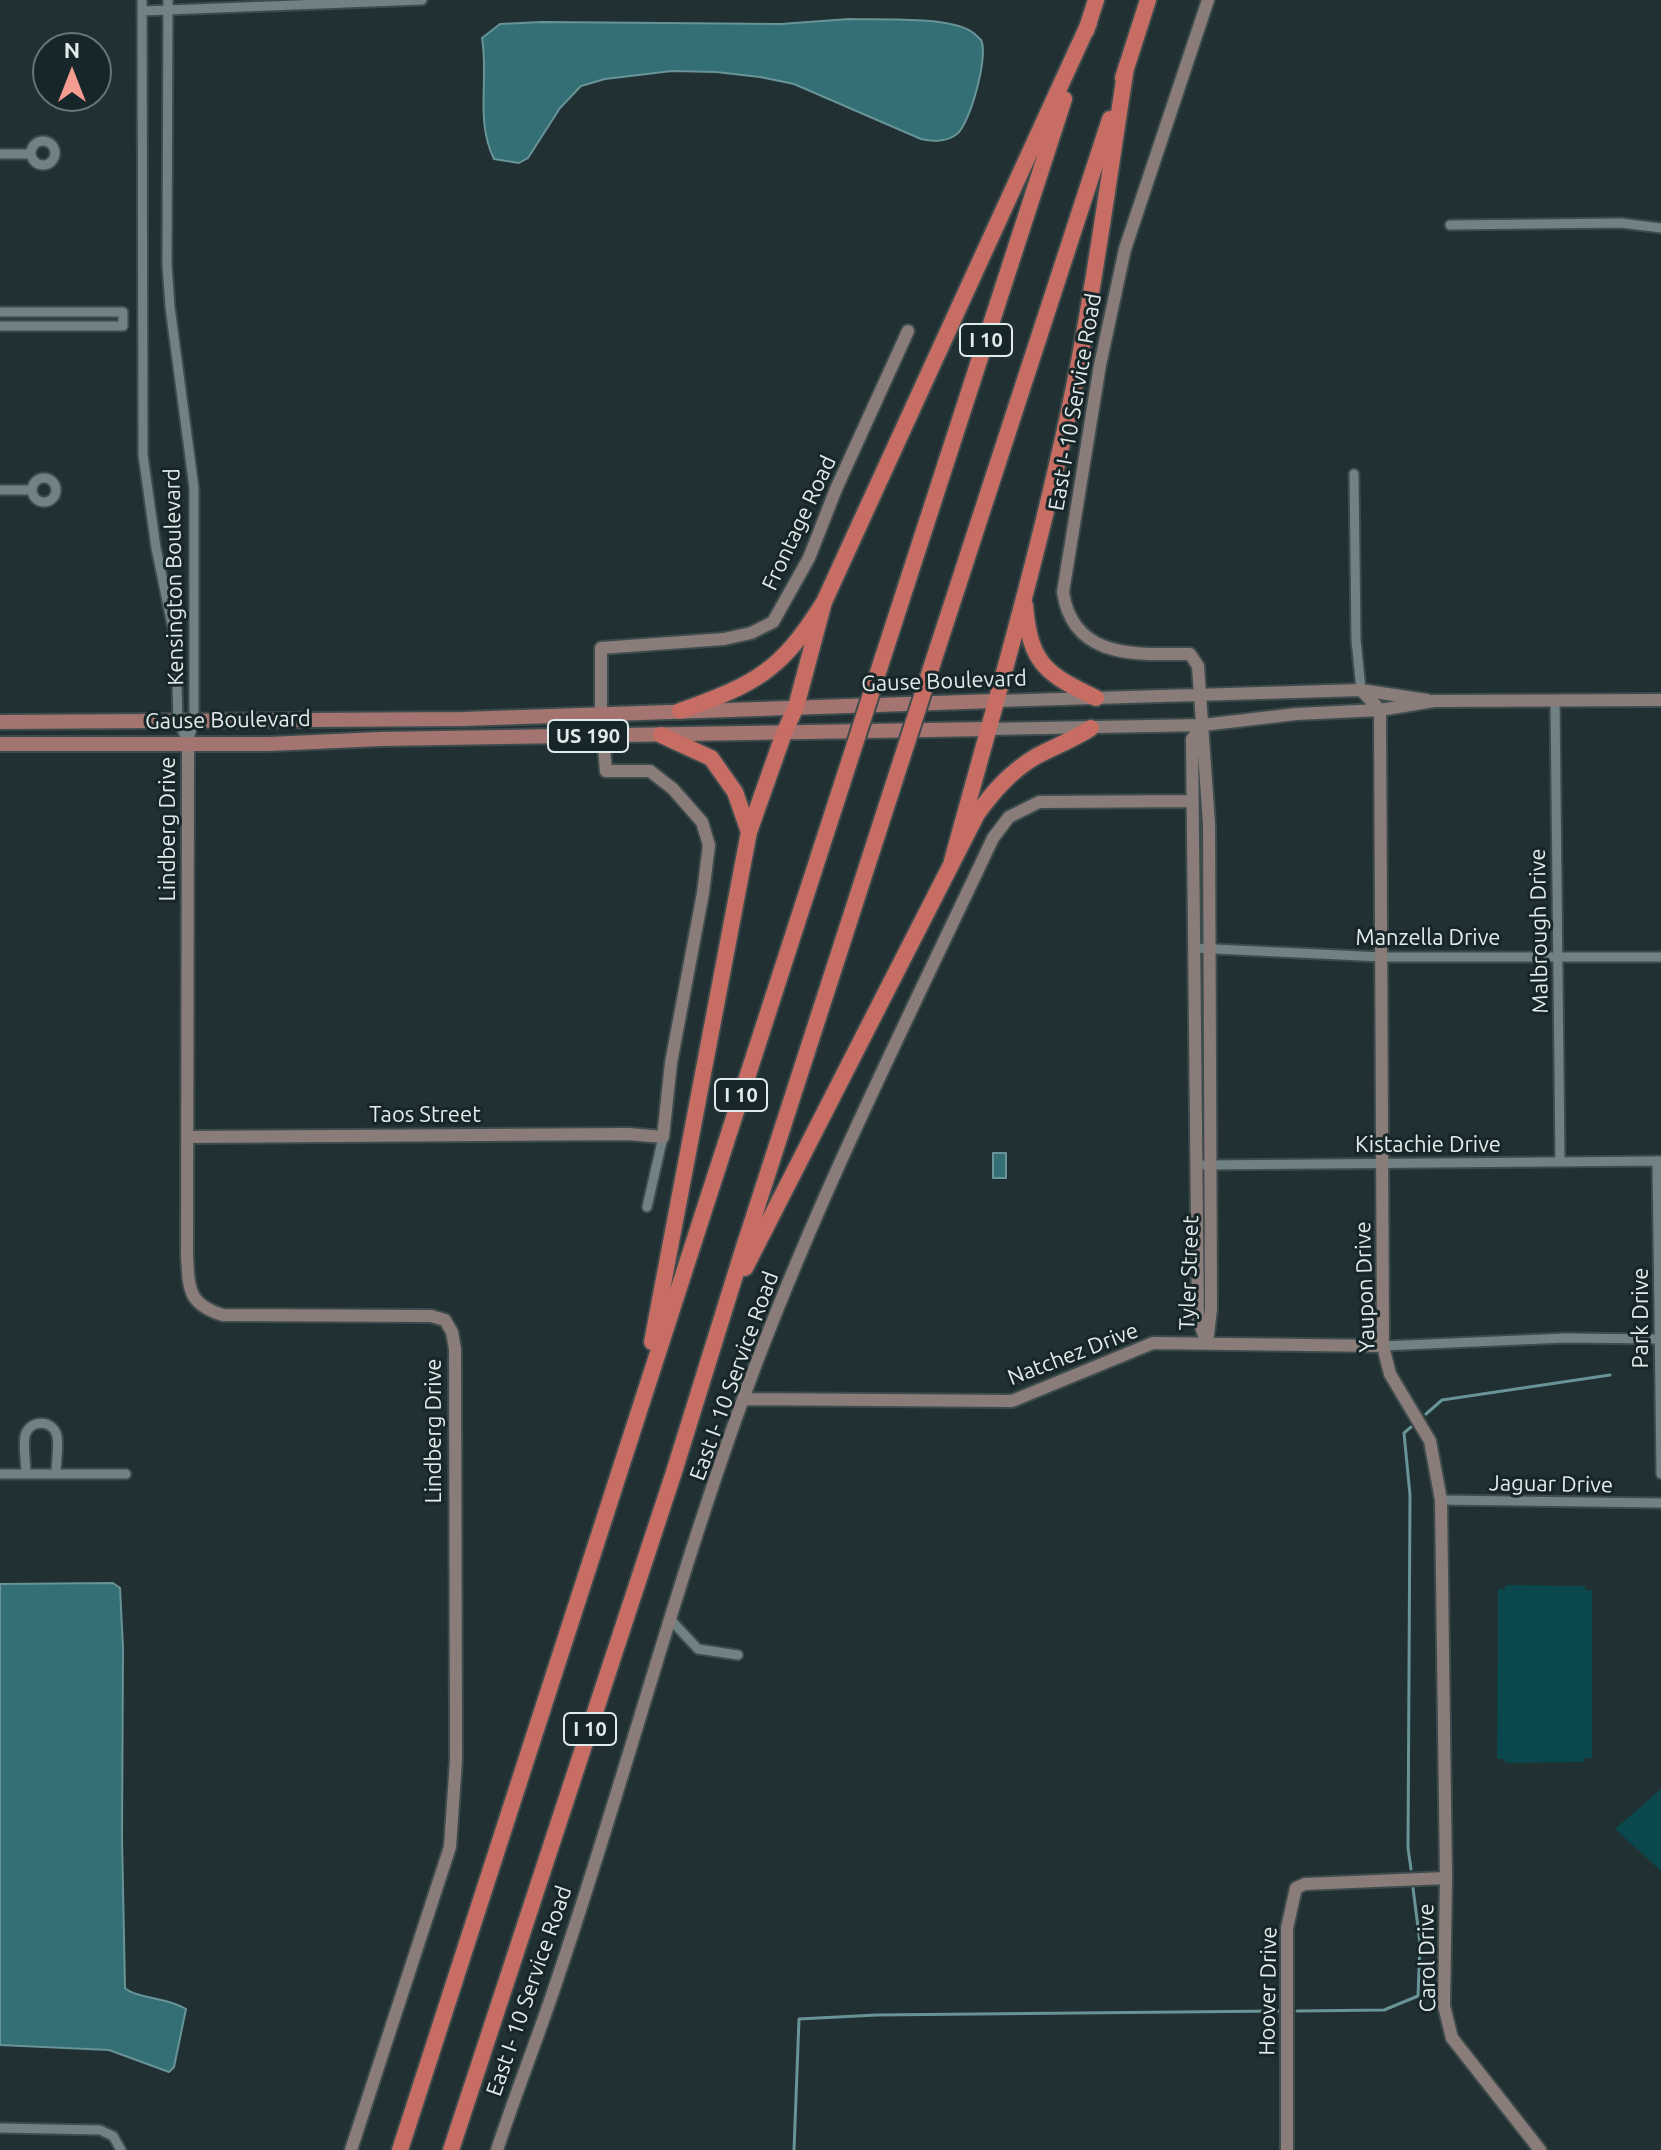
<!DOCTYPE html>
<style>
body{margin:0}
#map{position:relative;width:1661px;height:2150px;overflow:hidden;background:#213032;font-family:Ubuntu,sans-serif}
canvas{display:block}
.north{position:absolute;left:32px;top:32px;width:80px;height:80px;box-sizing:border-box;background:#172628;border:2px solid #687576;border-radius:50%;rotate:0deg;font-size:22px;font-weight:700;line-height:32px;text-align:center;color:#e2ebec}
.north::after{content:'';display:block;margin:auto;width:28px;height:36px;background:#f59c91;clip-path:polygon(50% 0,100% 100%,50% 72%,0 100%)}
</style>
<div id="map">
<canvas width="1661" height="2150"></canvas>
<div class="north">N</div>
</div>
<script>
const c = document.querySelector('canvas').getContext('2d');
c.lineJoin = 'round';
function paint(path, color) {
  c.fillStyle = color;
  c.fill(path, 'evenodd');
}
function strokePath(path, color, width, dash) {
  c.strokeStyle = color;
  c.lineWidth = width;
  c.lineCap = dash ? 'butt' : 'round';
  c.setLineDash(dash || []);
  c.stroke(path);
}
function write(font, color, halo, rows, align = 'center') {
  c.font = font + ' Ubuntu,sans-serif';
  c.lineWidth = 6;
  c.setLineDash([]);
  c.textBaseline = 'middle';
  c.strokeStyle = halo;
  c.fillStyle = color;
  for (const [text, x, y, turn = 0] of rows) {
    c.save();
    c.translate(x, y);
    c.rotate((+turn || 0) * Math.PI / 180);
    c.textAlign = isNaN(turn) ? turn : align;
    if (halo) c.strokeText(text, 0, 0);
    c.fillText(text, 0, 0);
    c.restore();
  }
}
paint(new Path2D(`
 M1506,1585L1585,1586V1590H1592V1758H1585V1762L1505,1763V1759H1497L1498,1589H1505Z
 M1661,1789V1871L1615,1829Z`), '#0a484d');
const water = new Path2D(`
 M849,19C879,20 949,16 972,32C973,32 981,40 981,40C989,55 970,124 957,134C945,143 934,141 921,139L794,84L760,77L716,72L672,71L605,79L581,86L560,108L528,158L519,163L494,159C475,121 489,78 482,38L500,24L542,22L781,24Z
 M993,1153H1006V1178H993Z
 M113,1583L120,1588L123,1648L122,1838L125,1988C137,1999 168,1997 186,2009L174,2067L169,2072L109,2050L0,2045V1584Z`);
paint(water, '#336f74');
strokePath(water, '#689498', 2);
strokePath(new Path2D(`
 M1426,1414L1442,1400L1610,1375
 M1411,1427L1404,1433L1410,1495L1408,1848L1411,1869
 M1297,2011L1384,2010L1418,1996L1420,1943L1413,1888
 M794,2150L799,2019L876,2015L1278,2011`), '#689498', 3);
const street = new Path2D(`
 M142,0L143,455L156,548L176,644L178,721L188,743
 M168,0L167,264L170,307L194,488V721L188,743
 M142,11L422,0
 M31 153a12 12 0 1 1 24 0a12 12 0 1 1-24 0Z
 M0,154H31
 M1450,225L1621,223L1661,228
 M0,312H123V326H0
 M1354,474L1356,640L1361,690
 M32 490a12 12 0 1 1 24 0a12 12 0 1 1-24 0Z
 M0,490H31
 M1555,700L1560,1162
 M1194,948L1382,957H1661
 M1657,1161L1661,1474
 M1204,1165L1661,1161
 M647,1207L663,1137
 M1383,1346L1565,1338L1658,1339
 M0,1474H126
 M26,1474C26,1462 23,1447 25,1436C29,1419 53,1419 57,1436C59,1447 56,1462 56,1474
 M1441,1500L1661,1503
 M670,1619L698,1649L738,1655
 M0,2128L100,2130L113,2136L121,2150`);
const secondary = new Path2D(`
 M1361,690L1380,710L1383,1346L1390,1374L1430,1441L1441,1500L1446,1878L1444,2006L1452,2038L1540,2150
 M995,701L1361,690L1427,700
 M1203,725L1192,739L1198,1319L1206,1340
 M988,729L1203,725L1296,714L1380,710L1434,701L1661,700
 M188,743L187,1255C189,1288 187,1304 223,1315L431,1316L445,1320L452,1332L455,1349L456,1760L450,1847L351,2150
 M188,1137L628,1134L663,1137L671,1063L703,893L709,845L702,822L673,789L650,771H606L601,713V648L724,639L751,633L773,622L809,558L836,489L908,331
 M1207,1343L1211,1309L1209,824L1198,666L1190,654C1137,654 1073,660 1063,592L1100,365L1125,249L1208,0
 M743,1399L1012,1401L1153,1343L1383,1346
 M497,2150C516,2092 539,2035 558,1977C623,1785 674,1589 743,1399C813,1206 906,1023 993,838L1009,817L1039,802L1192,801
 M1287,2150V1928L1296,1888L1305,1884L1446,1878`);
const primary = new Path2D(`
 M0,722L463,719L995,701
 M0,744H269L381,739L988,729`);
const highway = new Path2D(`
 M1086,31L1096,0
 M1123,78L1148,0
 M1025,605C1030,664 1046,674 1096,698
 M883,657L1064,99
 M933,662L1110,119
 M680,711C756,684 781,671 824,602L1089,23
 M661,735L711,758L735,792L749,832
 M952,861C997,697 1045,534 1078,367C1097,268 1110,168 1126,68
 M745,1268L977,814C993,792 1010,772 1035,757C1053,747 1073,740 1091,728
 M652,1342L749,832L784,733L796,707L824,602
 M400,2150L842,784
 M451,2150L674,1472L743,1250L892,789`);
strokePath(street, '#3d4b4c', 13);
strokePath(secondary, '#3d4b4c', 16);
strokePath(primary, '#3d4b4c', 18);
strokePath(highway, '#3d4b4c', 20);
strokePath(street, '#708283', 9);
strokePath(secondary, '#8a7c79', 12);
strokePath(primary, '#a47570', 14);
strokePath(highway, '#c76d63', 16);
const highwayBridge = new Path2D(`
 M842,784L883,657
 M892,789L933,662`);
strokePath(highwayBridge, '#3d4b4c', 20, []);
strokePath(highwayBridge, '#c76d63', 16);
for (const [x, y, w] of [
 [986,340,52],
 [588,736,80],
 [741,1095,52],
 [590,1729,52]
]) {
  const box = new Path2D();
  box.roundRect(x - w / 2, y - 16, w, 32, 6);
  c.fillStyle = '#172628';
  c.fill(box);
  strokePath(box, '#e2ebec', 2);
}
write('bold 20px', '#e2ebec', null, [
 ["I 10",986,340],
 ["US 190",588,736],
 ["I 10",741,1095],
 ["I 10",590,1729]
]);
write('22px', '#e2ebec', '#172628', [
 ["East I- 10 Service Road",1075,402,-80],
 ["Frontage Road",799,523,-65],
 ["Kensington Boulevard",174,577,-91],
 ["Gause Boulevard",944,681,-2],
 ["Gause Boulevard",228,720,-1],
 ["Lindberg Drive",168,829,-90],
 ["Malbrough Drive",1539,931,-91],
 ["Manzella Drive",1428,938],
 ["Taos Street",425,1115],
 ["Kistachie Drive",1428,1145],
 ["Tyler Street",1189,1273,-88],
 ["Yaupon Drive",1365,1287,-92],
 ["Park Drive",1641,1318,-90],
 ["Natchez Drive",1073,1354,-21],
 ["East I- 10 Service Road",734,1376,-70],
 ["Lindberg Drive",434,1431,-90],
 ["Jaguar Drive",1551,1484,1],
 ["Carol Drive",1427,1958,-91],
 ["East I- 10 Service Road",529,1991,-71],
 ["Hoover Drive",1268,1991,-89]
]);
</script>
